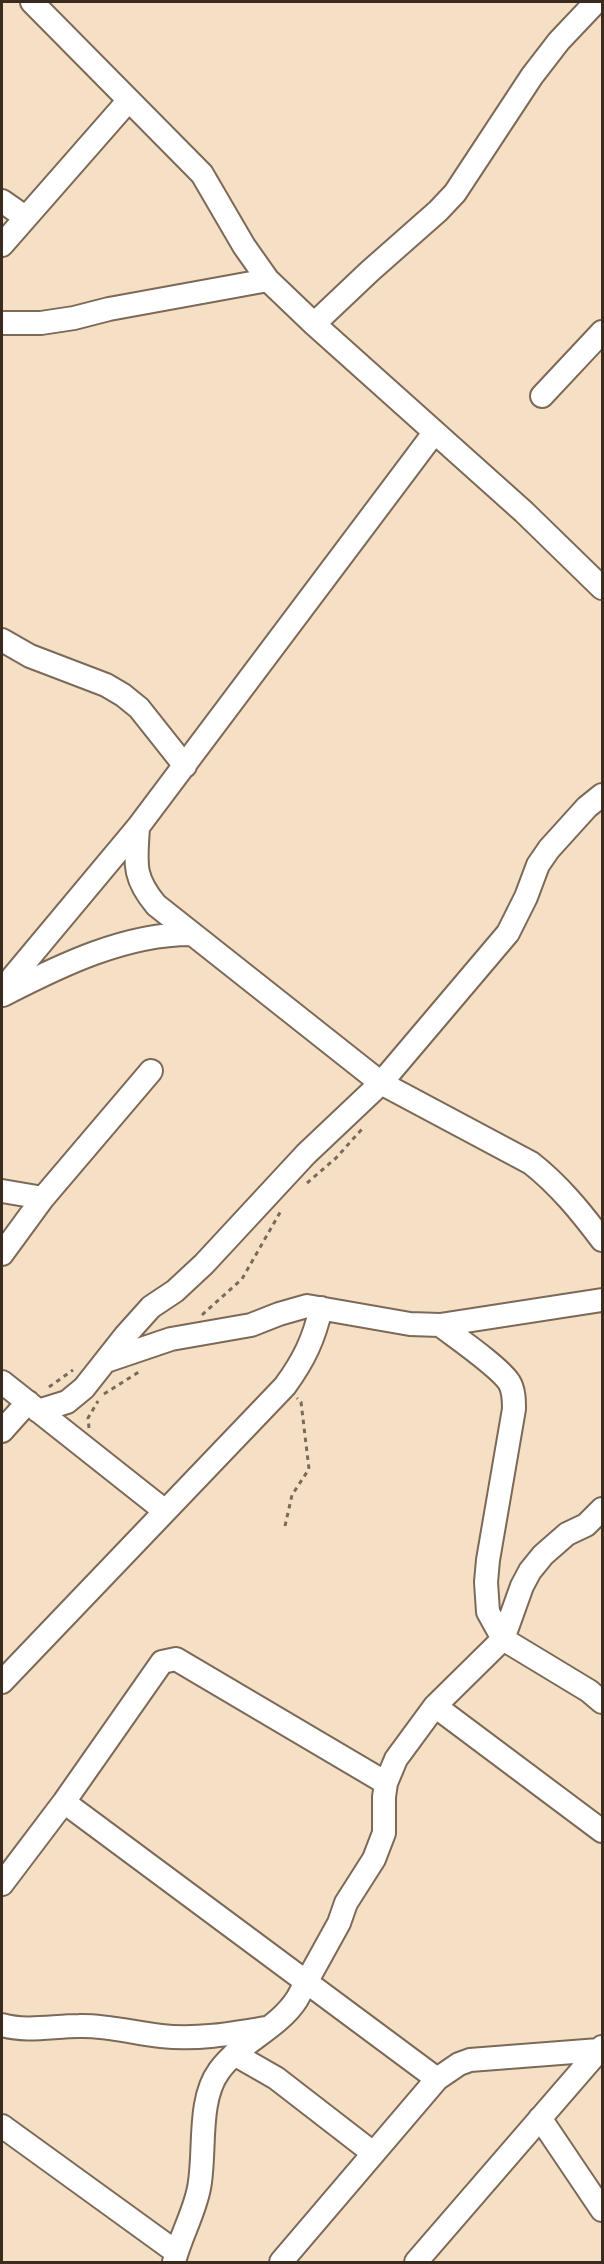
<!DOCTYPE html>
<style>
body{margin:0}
#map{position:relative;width:604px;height:2264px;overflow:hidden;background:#f5dfc5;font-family:"Comic Neue",sans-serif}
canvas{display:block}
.frame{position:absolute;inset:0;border:3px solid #3b2a1e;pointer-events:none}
</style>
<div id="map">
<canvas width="604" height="2264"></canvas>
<div class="frame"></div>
</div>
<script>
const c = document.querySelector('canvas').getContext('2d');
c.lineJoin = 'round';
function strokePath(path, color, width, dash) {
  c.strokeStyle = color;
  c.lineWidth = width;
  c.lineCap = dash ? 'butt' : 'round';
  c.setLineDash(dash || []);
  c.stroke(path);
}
const minor = new Path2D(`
 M32,2L202,174L244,246L268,280L314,324L524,512L602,588
 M2,201L25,217
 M2,245L129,100
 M2,323H41L74,318L109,309L268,280
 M314,324L370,271L438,211L455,193L532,76L559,41L596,2
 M542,396L602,332
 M2,640L30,656L106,685L123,695L139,708L185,766
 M138,827C136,863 132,876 156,905L381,1083L531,1163C559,1185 581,1212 602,1240
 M2,990L138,827L434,433
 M3,995C61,965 125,934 191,934
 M2,1191L43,1198
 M2,1254L43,1198L151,1071
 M440,1325C457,1338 498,1366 509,1382C514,1390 514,1400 514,1409L488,1560L486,1582L488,1612L503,1639L589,1691L602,1702
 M106,1361L171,1339L251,1325L279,1314L307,1306L410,1324L440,1325L602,1300
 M2,1382L165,1511
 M38,1411L67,1402L84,1388L125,1336L151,1307L175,1291L204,1264L306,1154L381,1083L508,933L526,897L538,865L549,849L587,807L602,795
 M2,1431L28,1402
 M2,1682L285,1386C304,1360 314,1339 321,1308
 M435,1706L602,1831
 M64,1802L437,2079
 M2,1884L64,1802L162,1662L176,1659L386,1783
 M2,2025C27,2032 53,2026 79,2026C107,2025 133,2033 161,2036C196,2040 231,2034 265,2028
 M234,2054L276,2078L373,2153
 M540,2118L602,2210
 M2,2126L176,2252
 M174,2262C180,2237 194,2214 199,2188C206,2153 197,2101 219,2071C240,2042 278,2029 297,1999L339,1923L346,1903L374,1859L384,1833V1797L386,1783L396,1759L435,1706L503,1639L522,1586L530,1571L543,1555L567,1534L586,1525L602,1509
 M281,2262L437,2079L459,2064L470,2060L599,2050
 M416,2262L602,2047`);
strokePath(minor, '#7c6958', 26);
strokePath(new Path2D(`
 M307,1183L336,1158L362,1129
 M202,1315L242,1279L282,1209
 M49,1387L73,1370
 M104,1394L142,1370
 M89,1428L88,1418L98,1401
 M285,1526L292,1495L309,1469L301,1402L297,1398`), '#7c6958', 3, [4.5, 4.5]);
strokePath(minor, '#fff', 22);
</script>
